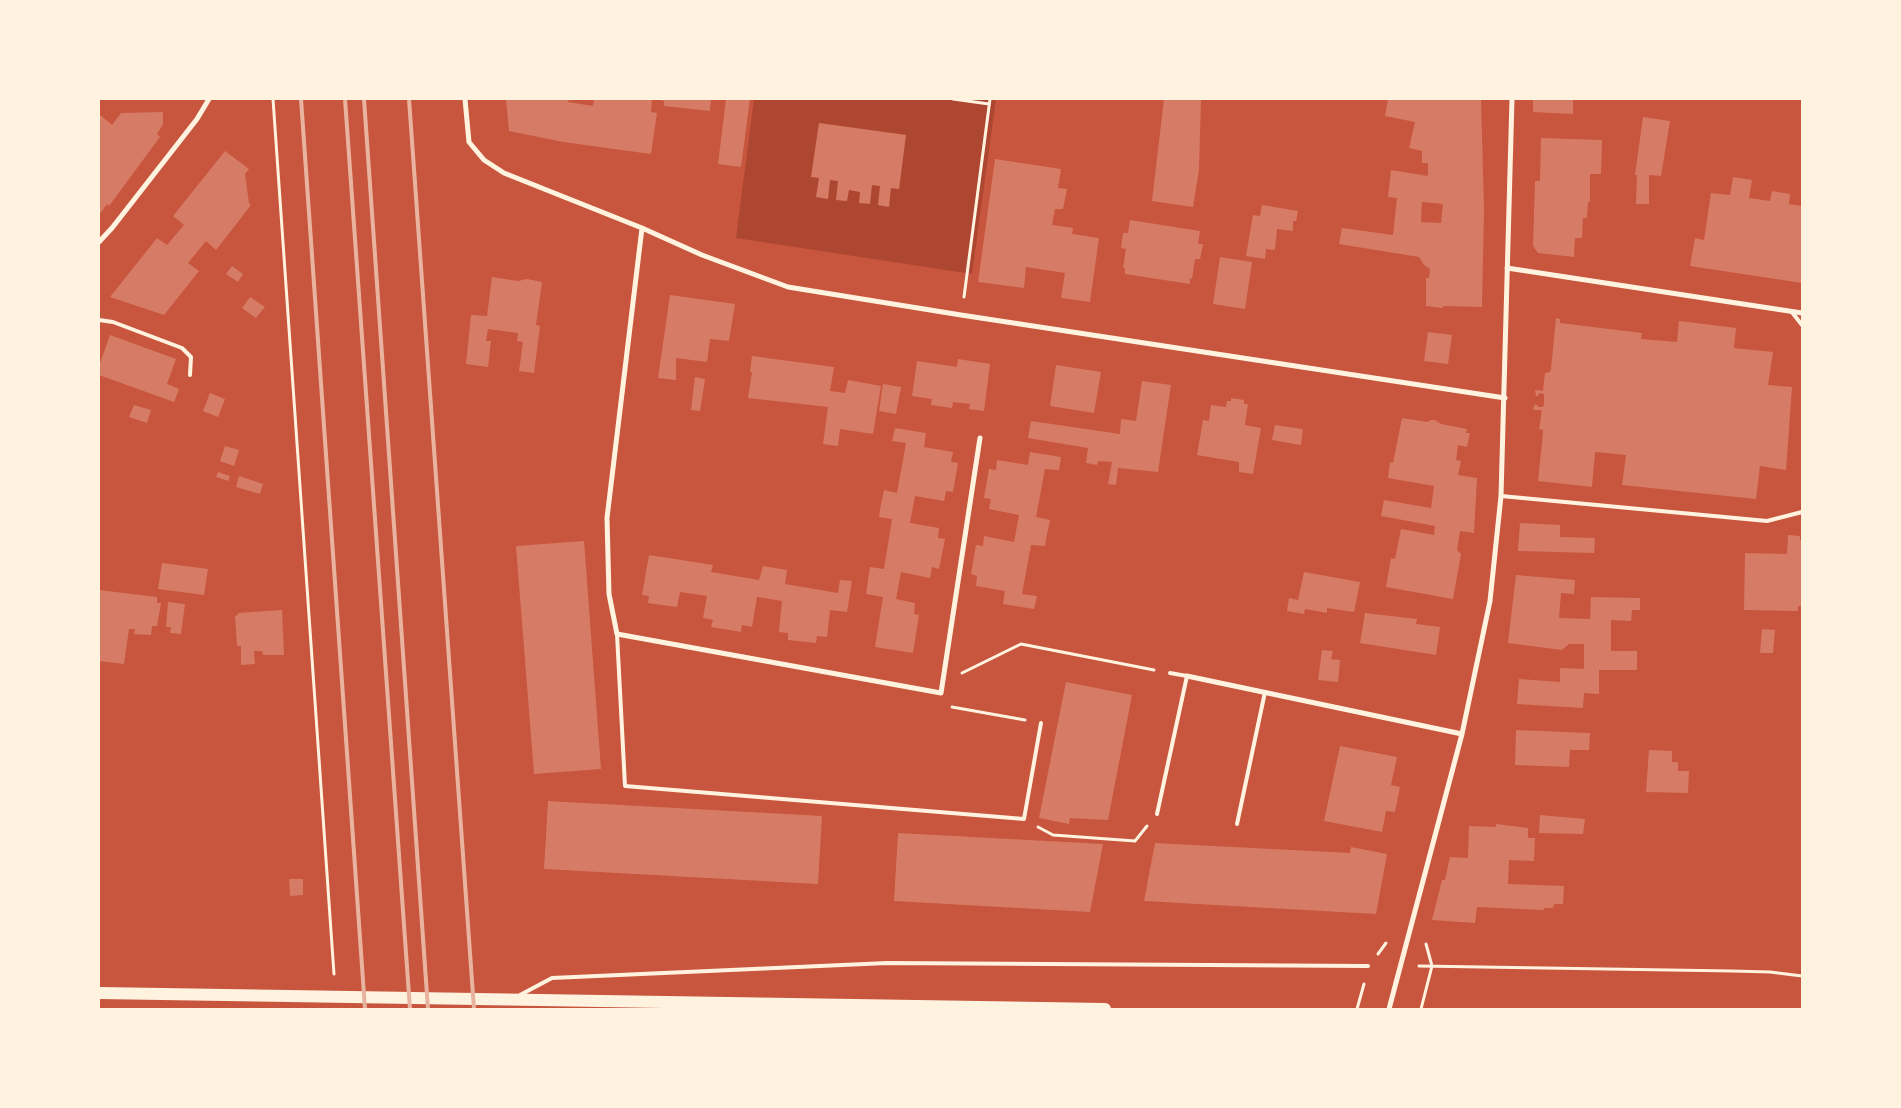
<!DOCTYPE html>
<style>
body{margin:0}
#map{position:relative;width:1901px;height:1108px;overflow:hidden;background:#c8553d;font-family:"Roboto Serif",serif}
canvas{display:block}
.frame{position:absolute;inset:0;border:100px solid #fff3e0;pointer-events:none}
</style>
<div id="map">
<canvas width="1901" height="1108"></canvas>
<div class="frame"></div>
</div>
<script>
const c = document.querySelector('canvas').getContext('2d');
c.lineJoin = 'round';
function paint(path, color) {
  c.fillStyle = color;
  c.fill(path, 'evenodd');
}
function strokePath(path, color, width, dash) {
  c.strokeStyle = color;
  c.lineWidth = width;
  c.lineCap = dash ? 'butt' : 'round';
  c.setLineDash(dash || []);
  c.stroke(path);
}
paint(new Path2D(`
 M754,99H996L972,274L736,238Z`), '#ae4732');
paint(new Path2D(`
 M506,99H569L568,102L593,106L594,99H652L651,112L657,113L651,154L563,142L509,131Z
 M656,99H711L710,111L664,106V101Z
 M726,99H750L741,167L718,164Z
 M1164,99H1201L1199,170L1193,207L1152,201Z
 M1388,99H1481L1484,209L1482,307L1444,306L1442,308L1426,306V278H1429L1430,269L1424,265L1419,257L1339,244L1342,228L1393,235L1397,198L1388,197L1391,170L1428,176V163H1422V151L1409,148L1415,122L1385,116ZM1422,202L1443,204L1441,223L1421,222Z
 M1533,99H1573V114L1533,112Z
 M163,112V124L157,134L160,137L109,206L107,204L99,215V114L112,125L121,113Z
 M1643,117L1670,121L1661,176L1649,175V204H1636L1637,175H1635Z
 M819,123L906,135L899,189L891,188L889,207L878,205L880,186L872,185L870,204L859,203L860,192L849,190L847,201L836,200L838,181L830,180L828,199L816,197L819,178L811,177Z
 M1541,138L1602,140L1601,174H1590V202H1588L1587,218H1583L1582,238H1575L1574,257L1538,253L1533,246L1535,181H1540Z
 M225,151L249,169L245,174L249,203L251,205L234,227L216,250L206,241L188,263L199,271L164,315L110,297L157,238L167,245L184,225L173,216Z
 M995,159L1061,169L1058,188L1067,189L1063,209H1055L1052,225L1073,228L1072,234L1099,238L1090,302L1061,298L1065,273L1026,267L1024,288L978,282Z
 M1733,177L1752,180L1749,198L1770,201L1772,191L1790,194L1789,204L1802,206V283L1690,266L1695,238L1704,240L1711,193L1730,195Z
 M1262,205L1298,211L1296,221H1293V231L1277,229L1275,250L1266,249L1265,259L1246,256L1253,215L1260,216Z
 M1130,220L1200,231L1198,244H1203L1200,259H1195L1192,279L1190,278V284L1125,274V268H1123L1126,249L1121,248L1123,233H1128Z
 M1220,257L1252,262L1245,309L1213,304Z
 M232,266L243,274L238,282L226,274Z
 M492,277L518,281L527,279L542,282L536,325L540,326L534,373L519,371L523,342L517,341L518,333L488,329L486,341H491L488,367L466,364L471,315L487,316Z
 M670,295L735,304L729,341L710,339L707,362L676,358V380L658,378Z
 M250,297L265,307L256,318L242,308Z
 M1556,318L1560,319V323L1642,333L1641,339L1677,342L1679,321L1736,328L1734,348L1773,352L1768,385L1792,387L1786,470L1760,466L1756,499L1622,485L1626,455L1595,452L1592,487L1538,481L1543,433V430L1539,429L1542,410H1533L1534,406L1535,404L1537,405L1538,407H1543L1544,405V394L1539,393L1538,396H1536L1535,390L1543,391L1545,373L1550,372L1551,369Z
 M1428,332L1452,335L1448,364L1424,361Z
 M110,335L176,359L167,384L179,389L174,402L99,375V366Z
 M752,356L834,367L830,391L845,393L848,380L881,386L873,434L840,429L838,446L823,444L828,407L748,398L752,372H750Z
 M958,359L990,364L984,411L969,409L970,404L953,402L952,408L931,405L932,399L912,396L917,361L957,367Z
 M1056,365L1101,372L1094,413L1050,406Z
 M695,377L705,379L700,411L691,410Z
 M1142,381L1171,385L1158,472L1118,468L1116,485L1108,484L1112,462L1098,461L1097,465L1086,463L1088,448L1028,438L1031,421L1120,434L1121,419L1136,421Z
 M883,384L901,387L896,414L879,411Z
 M210,393L225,399L218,417L203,411Z
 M1231,398L1244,400V404H1248L1245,425L1261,428L1253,474L1239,472V462L1197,455L1203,420L1209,421L1211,405L1226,407L1227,401H1231Z
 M134,405L151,410L147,423L129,417Z
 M1402,418L1427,422L1431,420H1435L1441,424L1467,429L1466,433H1470L1467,447L1458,445L1456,460L1461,461L1458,475L1477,478L1474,533L1460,531L1457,550L1461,554L1453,599L1386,587L1391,558L1395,559L1401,529L1434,535L1435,526L1381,516L1384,500L1431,508L1434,486L1388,478L1390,462L1393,463Z
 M1275,425L1303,429L1301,445L1272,440Z
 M895,428L926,433L924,447L953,452L951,462L958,463L953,492L946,491L944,501L915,496L910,523L939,528L938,538L945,539L939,569L932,567L930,578L901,572L896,599L915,603L914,614L919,615L913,653L875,647L883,597L866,594L870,567L884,569L892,519L879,517L881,504L884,490L897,493L906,443L892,441Z
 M225,446L239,450L234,466L220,461Z
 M1030,452L1061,457L1059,470L1045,469L1036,517L1050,520L1047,534L1045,546L1031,545L1022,594L1037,596L1034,609L1003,604L1005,591L976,586L977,576L971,574L976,545L983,546L984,536L1014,542L1019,515L989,509L991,499L984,498L989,469L996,470L997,460L1028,465Z
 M218,472L230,476L228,481L216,477Z
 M239,476L263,484L260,494L236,487Z
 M1520,523L1560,525V537L1595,538L1594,553L1518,551Z
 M1788,535L1800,536V540H1802V607L1798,606V611L1744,610L1745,553L1787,554Z
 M584,541L601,769L534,774L516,546Z
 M649,555L713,565L711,572L759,580L763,566L787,570L785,584L838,593L840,580L852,581L847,612L830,610L827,637L817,636L816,643L788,640V633L779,632L782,601L770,599L757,597L752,627L742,625L741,632L711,627L713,620L703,618L707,596L680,592L677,607L648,603L649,596L642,595Z
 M162,563L208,569L204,595L158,589Z
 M1304,572L1360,582L1354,612L1327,608V613L1305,609L1304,614L1287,611L1289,598L1298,600Z
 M1516,575L1575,580L1574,594L1561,593L1559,618L1590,619L1591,597L1640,598V610H1632L1631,621L1611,620V651H1637V670H1599V694L1584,693L1583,708L1517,704L1519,679L1560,682V668L1584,669V644H1569L1562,650L1508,643Z
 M99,590L157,597V603H161L157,626H152L151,635L134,634L135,629H129L124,664L99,661Z
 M168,602L185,604L181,634L170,633L171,627H166Z
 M282,610L284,655H263L262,651H254L255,664L241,665V646H237L235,616L238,615V613Z
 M1365,613L1417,619L1416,624L1440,627L1436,655L1360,643Z
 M1762,629L1775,630L1773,653H1760Z
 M1322,650L1333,651L1331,659L1340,660L1338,682L1318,680Z
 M1066,682L1132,695L1108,820L1070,818L1069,824L1039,818Z
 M1516,730L1590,733L1589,750H1570L1569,767L1515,765Z
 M1340,746L1397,757L1391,785L1400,787L1395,812L1386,811L1382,832L1324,821Z
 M1649,750L1672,751V762H1678V771H1689L1688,793L1646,792Z
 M548,801L822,816L818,884L544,869Z
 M1540,815L1585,819L1583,834L1539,833Z
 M1496,824L1528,828V838H1535L1534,861L1509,860L1508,884L1564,886L1563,904H1554L1553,908H1544V910L1477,907L1475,923L1432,920L1442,880H1445L1450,857L1468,858L1469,826L1496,827Z
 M898,833L1103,844L1090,912L894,901Z
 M1155,843L1350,853L1351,847L1387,854L1376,914L1144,901Z
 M289,879H303V895L290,896Z`), '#d67c66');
strokePath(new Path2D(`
 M273,99L334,974
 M953,99L989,104
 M964,297L990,99
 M962,673L1021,644L1154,670
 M952,707L1025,720
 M1038,827L1053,835L1135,841L1147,826
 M1378,954L1386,943
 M1419,966L1732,971L1770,972L1802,976
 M1357,1009L1364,984
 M1421,1009L1432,966L1426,944`), '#fff3e0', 3);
strokePath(new Path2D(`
 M1791,311L1802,325
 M99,320L113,322L182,348L191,357L190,375
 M1501,496L1767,521L1802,512
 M617,634L625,786L1024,819L1041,723
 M1157,814L1187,676L1170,673
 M1237,824L1265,692
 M520,995L552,978L887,963L1368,966`), '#fff3e0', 4);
strokePath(new Path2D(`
 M465,99L469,142L484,160L504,173L642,228L702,255L788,287L961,315L1505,398
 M642,228L607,518L609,594L617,634L941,693L980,438
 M99,242L112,228L197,119L209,99
 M1507,268L1802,313
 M1187,676L1462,734
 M1389,1009L1462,734L1490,601L1501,496L1512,99`), '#fff3e0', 5);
strokePath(new Path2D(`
 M99,993C434,996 769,1005 1105,1009`), '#fff3e0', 12);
strokePath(new Path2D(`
 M301,99L365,1009
 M345,99L410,1009
 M364,99L428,1009
 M409,99L474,1009`), '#e9b49f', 4);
</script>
